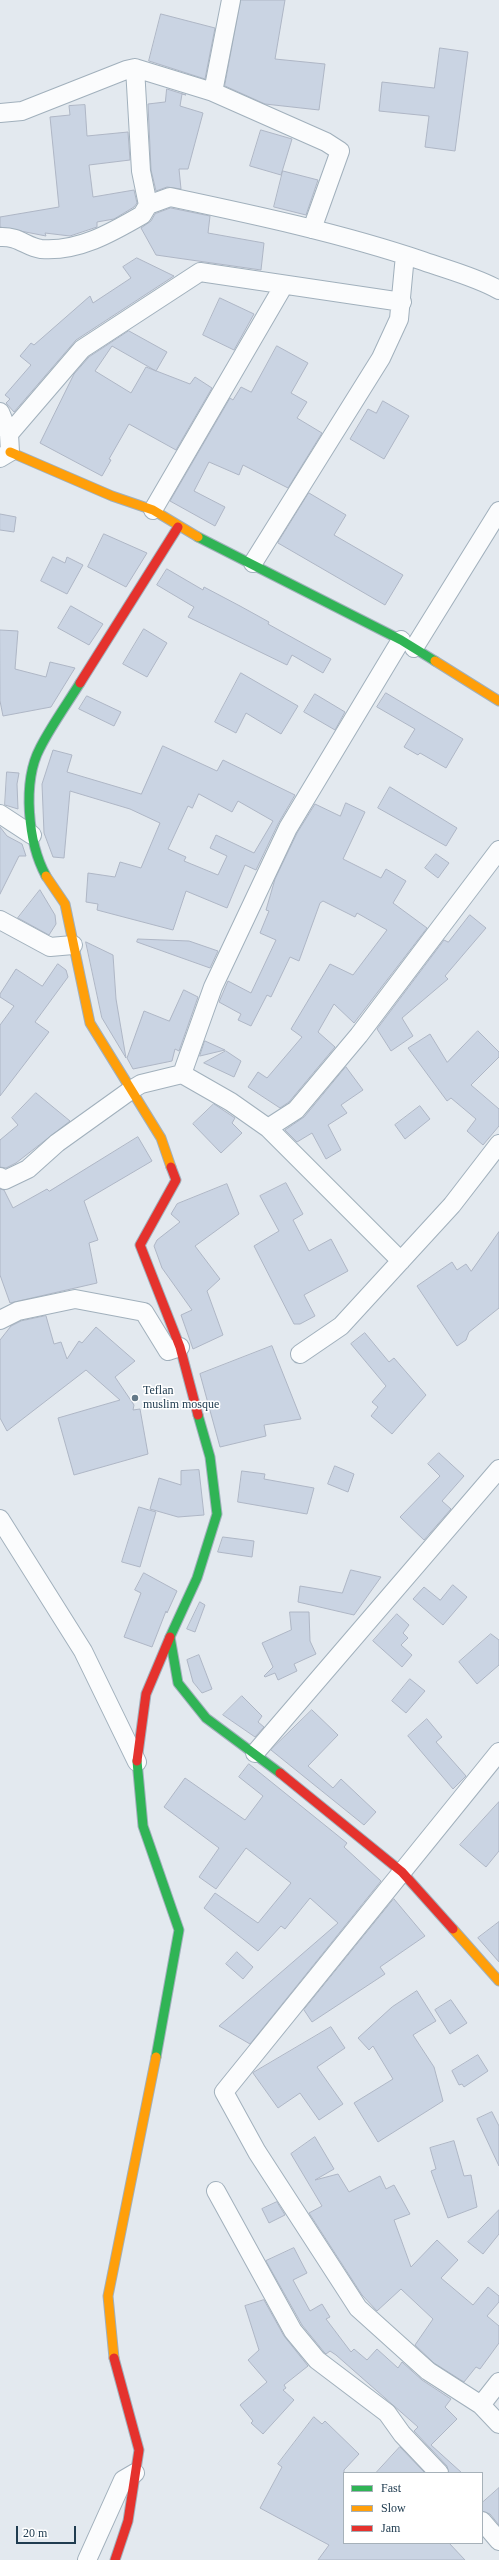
<!DOCTYPE html>
<style>
body{margin:0}
#map{position:relative;width:499px;height:2560px;overflow:hidden;background:#e3e9ef;font-family:Georgia,serif}
canvas{display:block}
.legend{position:absolute;left:343px;top:2472px;width:140px;height:72px;box-sizing:border-box;background:#fff;border:1px solid #a6b1b9;margin:0;padding:5px 7px;list-style:none;font-size:12px;color:#203c50}
.legend li{display:flex;align-items:center;gap:8px;height:20px}
.legend b{width:20px;border:1px solid #a6b1b9}
.scale{position:absolute;left:16px;top:2526px;width:60px;height:18px;box-sizing:border-box;border:2px solid #203c50;border-top:0;padding-left:5px;font-size:12px;line-height:14px;white-space:nowrap;color:#203c50;-webkit-text-stroke:3px #fff;paint-order:stroke}
</style>
<div id="map">
<canvas width="499" height="2560"></canvas>
<ul class="legend">
<li><b style="height:5px;background:#30b455"></b>Fast</li>
<li><b style="height:5px;background:#ff9f0a"></b>Slow</li>
<li><b style="height:5px;background:#e5322d"></b>Jam</li>
</ul>
<div class="scale">20 m</div>
</div>
<script>
const c = document.querySelector('canvas').getContext('2d');
c.lineJoin = 'round';
function paint(path, color) {
  c.fillStyle = color;
  c.fill(path, 'evenodd');
}
function strokePath(path, color, width, dash) {
  c.strokeStyle = color;
  c.lineWidth = width;
  c.lineCap = dash ? 'butt' : 'round';
  c.setLineDash(dash || []);
  c.stroke(path);
}
function write(font, color, halo, rows, align = 'center') {
  c.font = font + ' Georgia,serif';
  c.lineWidth = 3;
  c.setLineDash([]);
  c.textBaseline = 'middle';
  c.strokeStyle = halo;
  c.fillStyle = color;
  for (const [text, x, y, turn = 0] of rows) {
    c.save();
    c.translate(x, y);
    c.rotate((+turn || 0) * Math.PI / 180);
    c.textAlign = isNaN(turn) ? turn : align;
    if (halo) c.strokeText(text, 0, 0);
    c.fillText(text, 0, 0);
    c.restore();
  }
}
const building = new Path2D(`
 M241,0H285L275,59L325,64L319,110L265,104L225,86Z
 M161,14L215,28L205,79L149,61Z
 M440,48L468,52L455,151L425,147L429,116L379,111L382,82L434,88Z
 M167,89L186,95L182,94L180,106L203,113L188,169H179L181,189L167,187L156,191L151,170L148,104L165,102Z
 M85,105L87,136L128,132L130,160L89,165L93,197L134,190L137,203L134,207L114,219L97,222V227L70,236L45,233L46,236L0,227V217L59,207L50,117L70,115L69,106Z
 M261,130L292,139L281,175L250,166Z
 M283,171L318,180L306,215L274,207Z
 M171,208L210,216L208,233L264,243L261,270L156,255L141,228L151,221L155,214Z
 M137,258L174,276L76,340L14,412L6,403L10,399L5,395L31,365L20,356L31,343L34,345L90,296L93,303L131,278L123,267Z
 M220,298L254,314L234,350L203,335Z
 M129,331L167,352L156,371L112,346L95,371L131,393L146,367L190,384L195,377L212,388L176,450L129,424L109,459L111,460L102,476L40,443L74,374L89,357Z
 M277,346L308,363L291,393L307,402L297,418L322,433L288,488L243,465L239,475L209,462L194,491L225,507L215,526L170,501L230,398L233,400L241,387L251,392Z
 M383,401L409,416L384,459L350,439L368,409L376,413Z
 M309,493L346,515L334,535L403,575L385,605L278,543Z
 M0,514L16,517L14,532L0,530Z
 M104,534L147,553L126,587L88,567Z
 M53,557L65,563L67,557L83,565L67,594L41,581Z
 M167,569L203,590L204,587L240,606L269,622L268,624L331,659L323,673L292,655L287,665L188,617L194,607L157,585Z
 M71,606L103,624L89,645L58,628Z
 M144,629L167,643L147,677L123,664Z
 M0,630L18,631L15,669L46,677L50,662L75,668L51,707L3,716L0,701Z
 M241,673L298,706L281,734L246,713L236,733L215,722Z
 M386,693L463,739L446,768L420,753L418,755L404,747L415,729L377,707Z
 M315,694L345,712L335,730L304,712Z
 M87,696L121,712L114,726L79,709Z
 M163,746L217,771L223,760L295,795L278,824L256,870L245,865L227,908L186,891L173,930L97,910L98,904L86,902L88,873L115,877L120,862L141,868L160,823L130,809L70,791L64,858L53,857L44,833L42,784L53,750L72,755L67,772L141,794ZM199,794L232,812L238,801L273,821L254,853L216,835L210,848L227,856L218,875L184,861L186,857L168,849L188,806L192,808Z
 M7,772L19,773L17,784L18,809L5,805Z
 M390,787L457,828L446,846L378,808Z
 M346,803L365,812L343,859L381,878L386,869L406,881L393,903L427,928L354,1023L334,1004L318,1032L335,1047L289,1102L280,1108L248,1087L258,1072L267,1078L302,1037L291,1029L330,964L353,975L387,930L357,913L355,917L323,901L320,903L299,961L290,957L271,997L267,995L251,1026L238,1020L241,1014L219,1002L228,981L251,993L276,940L260,933L269,911L266,910L275,879L297,833L315,804L340,816Z
 M0,827L7,836L22,844L26,856H19L0,894Z
 M436,854L449,863L438,878L425,868Z
 M40,890L55,915L56,924L49,935L18,918Z
 M470,915L486,928L445,976L448,979L402,1018L413,1036L391,1051L377,1029L444,940L448,942Z
 M138,939L189,941L218,951L210,968L137,942Z
 M86,942L113,955L116,999L126,1058L102,1018Z
 M58,964L66,970L68,977L35,1022L49,1032L0,1096V1025L14,1006L0,997V994L16,969L42,986Z
 M184,990L198,997L179,1051L175,1049L172,1061L133,1069L127,1058L144,1011L169,1021Z
 M478,1031L499,1052V1057L471,1085L499,1109V1126L483,1145L467,1131L476,1119L451,1098L447,1101L408,1048L430,1034L447,1062Z
 M205,1041L225,1050L200,1056Z
 M226,1051L241,1061L234,1077L204,1063Z
 M346,1067L363,1090L341,1105L347,1113L328,1125L341,1150L326,1159L312,1133L297,1142L285,1130L304,1117Z
 M36,1093L70,1121L16,1163L6,1168L0,1167V1140L18,1125L12,1118Z
 M214,1104L235,1118L232,1123L242,1133L221,1153L193,1124Z
 M420,1106L430,1119L405,1139L395,1125Z
 M138,1137L152,1161L84,1201L98,1240L89,1243L97,1283L10,1303L0,1275V1189L4,1190L13,1208L47,1189L49,1191Z
 M286,1183L303,1214L293,1220L309,1251L331,1239L348,1271L304,1295L315,1316L300,1324H294L254,1246L279,1231L260,1196Z
 M227,1184L239,1214L195,1246L220,1279L207,1291L223,1335L193,1349L181,1315L192,1310L162,1268L154,1246L157,1240L180,1222L171,1214L177,1204Z
 M499,1232V1308L469,1332L466,1340L457,1346L417,1286L452,1262L457,1270L466,1264L471,1271Z
 M46,1316L54,1344L61,1342L67,1359L79,1341L82,1343L96,1327L135,1361L115,1377L134,1405L133,1410L140,1409L148,1454L74,1475L58,1418L120,1400L86,1370L7,1431L0,1418V1340L11,1326L21,1321Z
 M365,1333L389,1362L394,1358L426,1395L392,1434L371,1416L378,1407L372,1402L386,1386L351,1344Z
 M272,1346L301,1419L264,1425L266,1436L220,1447L200,1374Z
 M439,1453L464,1476L442,1501L451,1509L424,1540L400,1517L440,1476L428,1464Z
 M335,1466L354,1474L348,1492L328,1484Z
 M199,1470L204,1515L178,1517L150,1509L159,1478L181,1485V1471Z
 M242,1471L265,1474L264,1479L314,1488L307,1514L238,1502Z
 M139,1507L156,1512L140,1567L122,1562Z
 M223,1537L254,1541L252,1557L218,1552Z
 M351,1570L381,1577L354,1615L298,1602L300,1586L342,1593Z
 M144,1573L177,1591L167,1613L166,1611L152,1647L124,1637L141,1593L135,1590Z
 M453,1585L467,1597L443,1625L413,1599L424,1587L440,1600Z
 M200,1602L205,1605L195,1632L187,1629Z
 M290,1612H309L310,1641L316,1654L294,1664L297,1671L278,1680L275,1673L265,1677L264,1676L273,1667L262,1643L291,1630Z
 M397,1614L409,1625L403,1633L408,1638L401,1645L412,1655L402,1667L373,1641Z
 M491,1634L499,1640V1665L477,1684L459,1662Z
 M199,1655L212,1689L202,1693L193,1682L187,1660Z
 M410,1679L425,1691L406,1713L392,1701Z
 M242,1696L262,1716L258,1722L264,1727L255,1737L223,1715Z
 M312,1710L338,1735L308,1766L333,1788L341,1779L376,1812L364,1825L271,1750Z
 M427,1719L442,1737L436,1742L466,1776L453,1789L408,1736Z
 M249,1764L347,1843L344,1847L381,1881L250,2044L219,2026L338,1923L310,1898L285,1929L281,1926L258,1951L204,1908L215,1893L258,1923L291,1883L246,1848L216,1889L199,1877L219,1848L164,1807L185,1778L245,1820L263,1796L239,1777Z
 M499,1802V1851L486,1867L460,1845Z
 M394,1899L425,1936L380,1967L385,1974L312,2022L304,2010Z
 M499,1922V1962L478,1938Z
 M237,1952L253,1967L243,1979L226,1964Z
 M417,1991L436,2021L413,2035L434,2067L443,2101L378,2142L354,2103L393,2079L373,2046L369,2050L358,2038L392,2007Z
 M451,2000L467,2023L450,2034L435,2010Z
 M331,2027L345,2048L317,2067L343,2104L319,2120L300,2093L278,2108L253,2073Z
 M478,2055L488,2071L464,2087L462,2084L459,2085L452,2071Z
 M492,2112L499,2126V2166L477,2119Z
 M315,2137L334,2169L315,2180L338,2174L349,2192L380,2176L386,2189L394,2185L410,2214L394,2220L411,2267L437,2240L458,2260L441,2278L473,2305L488,2287L499,2296V2302L487,2316L499,2326V2343L480,2369L476,2367L464,2382L434,2363L415,2345L433,2319L401,2289L377,2311L362,2295L309,2213L322,2206L291,2154Z
 M454,2141L464,2176L471,2175L477,2207L448,2218L431,2171L436,2169L430,2148Z
 M277,2202L285,2215L269,2223L262,2209Z
 M499,2210V2234L483,2254L468,2242Z
 M294,2248L307,2273L293,2280L310,2311L322,2304L330,2317L326,2319L351,2352L354,2349L367,2360L377,2349L398,2368L402,2362L422,2380L451,2399L445,2407L457,2419L431,2445L462,2473H449L447,2466L414,2431L418,2427L336,2355L330,2351L326,2354L324,2352L302,2325L266,2261Z
 M264,2300L284,2336L308,2366L284,2385L286,2388L283,2390L294,2400L263,2434L251,2423L253,2421L240,2405L267,2382L248,2360L259,2350L245,2306Z
 M314,2417L322,2424L325,2421L359,2454L344,2470V2543H449L465,2560H318L329,2545L260,2508L282,2467L278,2464Z
 M400,2447L425,2473H376Z
 M499,2488V2525L490,2514L482,2511V2503Z`);
paint(building, '#cad4e3');
strokePath(building, '#aeb6c5', 1);
const street = new Path2D(`
 M135,68L141,171L148,205
 M213,92L231,0
 M0,113L22,111L126,70L135,68L213,92L326,142L340,151L312,229
 M0,237C19,236 26,247 41,249C78,252 111,233 142,215L148,205L170,197C255,215 340,233 423,261C448,270 476,277 499,290
 M0,412L9,434L10,452L0,458
 M9,434L82,349L200,272L402,302
 M153,510L284,285
 M253,563L381,358L399,319L405,255
 M414,648L499,511
 M0,814L32,835
 M0,920L50,947L73,945
 M182,1074L213,987L288,828L401,640
 M268,1128L296,1110L359,1035L499,850
 M0,1177L5,1180L28,1169L57,1143L131,1090L141,1084L182,1074L231,1102L268,1128L401,1261
 M0,1320L18,1311L75,1299L144,1312L168,1351L180,1347
 M300,1354L341,1326L452,1205L499,1144
 M0,1519L83,1651L137,1762
 M499,1752L224,2092L257,2152L358,2308L428,2371L481,2405L499,2424
 M255,1753L499,1469
 M216,2191L293,2331L317,2360L387,2413L402,2434L439,2473
 M481,2405L499,2382
 M482,2521L499,2541
 M87,2560L123,2480L135,2473`);
const fast = new Path2D(`
 M198,537L401,640L435,661
 M46,876C28,843 22,782 40,748C51,726 67,704 80,683
 M198,1415L210,1457L217,1514L197,1578L170,1637L178,1683L206,1718L280,1773
 M137,1761L143,1826L179,1930L156,2057`);
const slow = new Path2D(`
 M10,452L112,496L153,510L198,537
 M435,661L499,701
 M46,876L65,904L90,1023L161,1138L171,1167
 M453,1929L499,1981
 M114,2358L108,2296L156,2057`);
const jam = new Path2D(`
 M80,683L178,527
 M171,1167L176,1180L140,1245L180,1347L198,1415
 M137,1761L146,1694L170,1637
 M280,1773L402,1872L453,1929
 M114,2358L139,2450L128,2521L115,2560`);
strokePath(street, '#a1b0bc', 20);
strokePath(fast, '#a1b0bc', 11);
strokePath(slow, '#a1b0bc', 11);
strokePath(jam, '#a1b0bc', 11);
strokePath(street, '#fbfcfd', 18);
strokePath(fast, '#30b455', 9);
strokePath(slow, '#ff9f0a', 9);
strokePath(jam, '#e5322d', 9);
for (const [x, y, r, color] of [
 [135,1398,4,"#647988"]
]) {
  const dot = new Path2D();
  dot.arc(x, y, r, 0, 2 * Math.PI);
  c.fillStyle = color;
  c.fill(dot);
  strokePath(dot, '#fff', 1.5);
}
write('12px', '#203c50', '#fff', [
 ["Teflan",143,1391],
 ["muslim mosque",143,1405]
], 'left');
</script>
